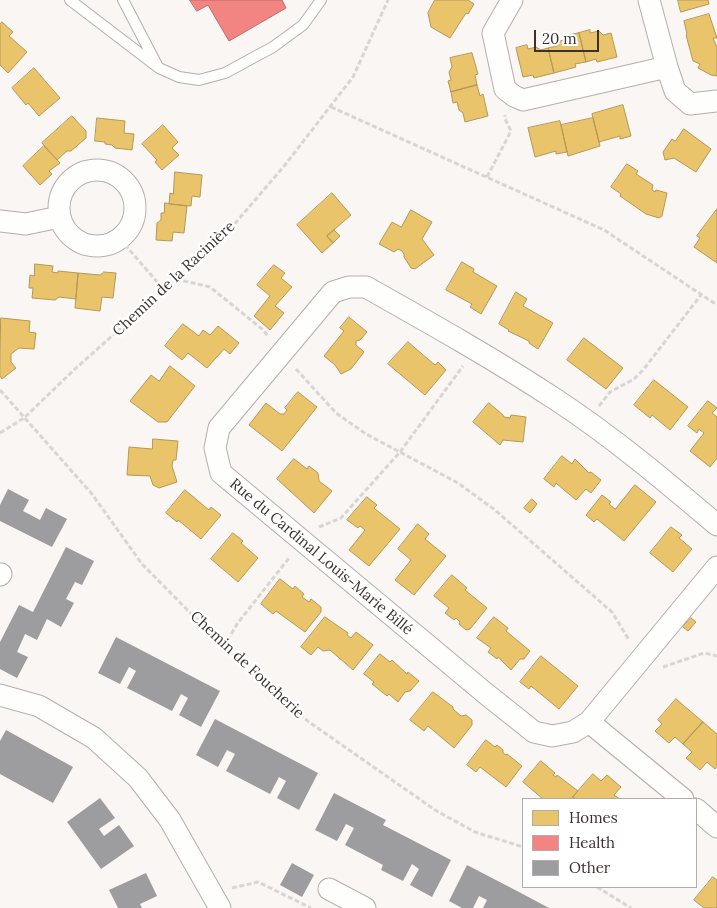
<!DOCTYPE html>
<meta charset="utf-8">
<style>
body{margin:0}
#map{position:relative;width:717px;height:908px;overflow:hidden;background:#f9f6f4;font-family:Lora,serif}
canvas{display:block}
.legend{position:absolute;left:522px;top:798px;width:175px;height:90px;box-sizing:border-box;background:#fff;border:1px solid #b0adac;margin:0;padding:6px 9px;list-style:none;font-size:15px;color:#3a322f}
.legend li{display:flex;align-items:center;gap:10px;height:25px}
.legend b{width:25px;border:1px solid #b0adac}
.scale{position:absolute;left:534px;top:30px;width:65px;height:22px;box-sizing:border-box;border:2px solid #3a322f;border-top:0;padding-left:6px;font-size:15px;line-height:18px;white-space:nowrap;color:#3a322f;-webkit-text-stroke:4px #fff;paint-order:stroke}
</style>
<div id="map">
<canvas width="717" height="908"></canvas>
<ul class="legend">
<li><b style="height:14px;background:#e9c46a"></b>Homes</li>
<li><b style="height:14px;background:#f28482"></b>Health</li>
<li><b style="height:14px;background:#9d9c9e"></b>Other</li>
</ul>
<div class="scale">20 m</div>
</div>
<script>
const c = document.querySelector('canvas').getContext('2d');
c.lineJoin = 'round';
function paint(path, color) {
  c.fillStyle = color;
  c.fill(path, 'evenodd');
}
function strokePath(path, color, width, dash) {
  c.strokeStyle = color;
  c.lineWidth = width;
  c.lineCap = dash ? 'butt' : 'round';
  c.setLineDash(dash || []);
  c.stroke(path);
}
function write(font, color, halo, rows, align = 'center') {
  c.font = font + ' Lora,serif';
  c.lineWidth = 5;
  c.setLineDash([]);
  c.textBaseline = 'middle';
  c.strokeStyle = halo;
  c.fillStyle = color;
  for (const [text, x, y, turn = 0] of rows) {
    c.save();
    c.translate(x, y);
    c.rotate((+turn || 0) * Math.PI / 180);
    c.textAlign = isNaN(turn) ? turn : align;
    if (halo) c.strokeText(text, 0, 0);
    c.fillText(text, 0, 0);
    c.restore();
  }
}
const homes = new Path2D(`
 M435,0H468L474,4L468,14L466,13L450,38L431,27L428,13Z
 M678,0H708L709,4L681,12Z
 M709,14L717,38H713L717,47V76L711,75L698,68L700,64L693,61L686,35L687,34L684,21Z
 M2,22L13,32L9,36L27,52L8,73L0,65V25Z
 M590,30V33L599,31L603,35L611,33L617,57L597,62L596,59L586,62L579,33Z
 M579,33L586,62L575,64L576,67L554,73L548,48L557,46L560,41L568,39L567,36Z
 M527,45L528,49L536,47L541,50L548,48L554,73L534,78L533,75L523,77L516,48Z
 M472,53L478,74L475,75L477,85L451,92L448,81L451,80L449,72L452,67L450,58Z
 M34,68L60,98L39,116L28,103L26,105L12,88Z
 M477,85L480,96L483,94L488,116L465,122L463,113L459,110L457,102L453,103L451,92Z
 M623,105L631,136L620,139V136L599,142L592,114Z
 M72,116L86,131V138L71,151H67L57,160L42,143Z
 M97,118L125,121L124,133L134,134L132,150L115,148L112,145L105,144V142L95,141Z
 M593,118L600,146L568,156L561,125Z
 M560,121L567,152L556,154V151L535,157L528,128Z
 M163,125L178,142L172,148L179,155L162,170L155,162L157,160L142,144Z
 M684,129L711,149L696,172L674,158L665,160L663,152L672,139L675,141Z
 M44,146L60,163L49,171L52,174L40,185L23,166Z
 M627,164L638,171L636,174L653,185L652,190L655,192L656,190L667,193L662,216L659,218L646,214L620,196L621,194L611,187Z
 M175,172L202,175L200,197L192,196L191,206L169,204L170,193L173,194Z
 M332,193L351,215L327,236L333,243L322,253L297,225Z
 M165,203L187,206L184,233L173,232L172,241L156,240L157,223L161,220V213H164Z
 M717,209V263L694,247L700,238L697,236Z
 M411,210L432,222L422,239L434,255L415,269L411,268L404,257V254L402,251L398,249L394,252L379,244L392,222L401,227Z
 M334,230L340,236L333,243L327,236Z
 M462,262L474,269L473,272L497,286L481,314L470,307L472,304L446,290Z
 M35,264L53,266L52,272L58,273V271L78,273L76,299L59,297L55,300L32,298L33,288H29L30,275L34,276Z
 M274,265L285,273L281,278L292,287L275,306L284,313L270,330L254,316L270,296L257,285Z
 M104,272L116,273L113,298L102,297L100,311L75,308L78,273L100,275Z
 M516,292L527,299L523,306L553,323L538,349L529,343V341L508,331L509,330L499,324Z
 M349,317L367,332L360,340L356,341V345L364,352L351,369L341,374L335,365L324,356L344,331L340,328Z
 M1,318L30,321L29,332L36,333L34,349L19,348L11,354V362L16,368L2,379L0,376Z
 M183,324L199,336L203,330L210,335L218,326L239,343L230,354L224,349L207,368L188,353L182,360L165,346Z
 M584,338L623,368L606,389L567,360Z
 M408,342L435,365L438,362L446,370L425,395L388,364Z
 M170,366L195,386L167,422H158L130,401L151,375L159,381Z
 M654,380L688,407L670,430L652,415L650,418L634,405Z
 M298,392L317,407L282,451L249,425L266,403L280,414H284L287,410L285,408Z
 M708,401L717,408L712,413L717,417V458L710,467L690,451L704,433L699,429L697,433L688,426Z
 M489,403L503,415L504,417L510,418L511,415L526,417L523,442L503,440L500,445L473,422Z
 M153,439L178,441L176,460H173L172,466L177,482L159,488L153,485L150,476L127,475L129,447L152,449Z
 M562,456L572,464L575,459L589,473L591,472L601,480L591,493L586,489L576,500L556,483L554,487L544,479Z
 M294,459L307,469L309,466L318,473L319,481L332,491L314,513L277,479Z
 M635,485L656,502L624,541L597,519L594,522L586,515L602,495L611,502L609,504L615,509Z
 M185,490L209,510L211,507L221,515L201,539L178,520L177,522L166,513Z
 M367,497L377,505L374,508L400,529L369,566L349,550L365,530L360,526L358,528L347,520Z
 M532,499L537,504L530,513L524,508Z
 M418,524L429,534L425,539L446,556L414,595L395,580L411,560L398,549Z
 M671,527L682,535L679,538L692,549L673,572L650,553Z
 M233,533L243,541L241,543L258,558L238,582L211,559Z
 M452,575L467,588L465,590L487,608L470,629L466,630L459,624L460,622L456,618L454,620L445,613L449,608L434,596Z
 M280,579L293,589L295,586L304,594L302,597L309,602L311,599L321,607V612L305,632L276,611L273,614L261,604Z
 M325,617L348,633L347,635L351,638L356,632L373,645L353,670L330,650L323,651L318,647L311,655L301,647Z
 M494,617L508,628L506,631L530,651L524,659H520L511,670L498,657L497,659L488,652L491,648L477,638Z
 M691,618L696,622L688,631L683,627Z
 M380,654L390,662L392,660L407,674L408,672L419,681L410,691L405,692L398,702L389,694L387,696L372,684L374,682L364,674Z
 M541,656L578,686L559,709L531,686L529,689L520,682Z
 M433,692L453,707V709L461,716L466,715L472,720V725L454,748L428,726L424,731L410,720Z
 M676,699L703,722L683,744L675,737L669,743L655,731L662,724L658,720Z
 M703,722L717,734V766L715,769L707,762L700,770L686,758L692,752L683,744Z
 M486,740L495,747L497,745L503,750V753L506,755L507,754L522,766L506,787L480,767L476,772L467,765Z
 M541,761L555,773L553,775L556,777L557,775L578,791L571,799H543L523,782Z
 M593,774L601,781L607,775L621,787L614,795L620,799H576L573,797Z
 M713,877L717,880V908H704L694,900Z`);
paint(homes, '#e9c46a');
strokePath(homes, '#b49858', 1);
const health = new Path2D(`
 M190,0H282L286,8L229,41L208,5L197,11Z`);
paint(health, '#f28482');
strokePath(health, '#bb6b69', 1);
paint(new Path2D(`
 M8,489L29,500L23,511L40,520L46,508L67,519L52,547L0,521V505Z
 M66,547L94,561L82,585L75,582L66,599L74,603L61,627L47,619L37,640L25,634L17,652L28,657L17,678L0,669V642L19,605L33,612Z
 M116,637L220,691L201,727L179,715L188,698L181,694L172,711L127,688L136,671L129,667L120,684L98,673Z
 M215,719L318,773L299,810L277,798L286,781L279,777L270,794L226,771L235,754L227,750L218,767L196,755Z
 M6,730L73,767L53,803L0,774V741Z
 M334,793L386,820L383,825L451,860L432,897L410,885L419,869L412,864L403,881L381,870L383,865L345,845L354,828L346,824L337,841L315,830Z
 M100,798L115,818L99,829L104,836L119,825L134,846L101,869L67,822Z
 M292,863L314,875L302,897L280,885Z
 M467,865L519,892L549,908H483L487,900L479,896L473,908H462L449,901Z
 M146,873L157,896L140,904L142,908H118L109,890Z`), '#9d9c9e');
const service = new Path2D(`
 M70,0L159,68L179,77L199,80L225,73L273,47L303,25L321,0
 M123,0L157,65`);
const minor = new Path2D(`
 M512,0L493,33L505,89L514,96L523,100L667,67
 M649,0L667,67L675,91L690,104L717,101
 M59 208a38 38 0 1 1 76 0a38 38 0 1 1-76 0Z
 M0,221L26,224L59,217
 M0,575L1,574
 M0,695L39,706L94,738L138,778L170,820L220,908
 M589,722L717,567
 M683,799L589,722L573,732L552,736L534,732L485,693L221,473L215,448L219,428L333,292L349,287H366C430,323 494,359 555,399C613,437 665,481 717,525
 M696,809L717,827
 M329,889L365,908`);
strokePath(service, '#b4afad', 12);
strokePath(minor, '#b4afad', 23);
strokePath(new Path2D(`
 M331,107L604,230L717,305
 M487,177L511,131L505,119V115
 M120,239L164,290
 M176,279L210,287L262,329L268,336
 M296,369L336,413L366,434L458,483L495,510L612,612L629,640
 M0,390L92,494L142,564L224,647L309,722L435,810L475,832L523,847
 M599,406L610,392L634,379L643,370L701,295
 M0,433L24,418L75,369L226,234L285,165L353,77L388,0
 M319,527L341,518L400,452L463,366
 M224,647L237,624L289,558
 M663,667L704,653L717,656
 M597,887L631,908
 M232,888L258,882L311,908`), '#d8d5d4', 3, [5, 2.5]);
strokePath(service, '#fefefd', 10);
strokePath(minor, '#fefefd', 21);
write('15px', '#3a322f', '#fff', [
 ["Chemin de la Racinière",174,279,-43],
 ["Rue du Cardinal Louis-Marie Billé",321,557,40],
 ["Chemin de Foucherie",247,665,43]
]);
</script>
